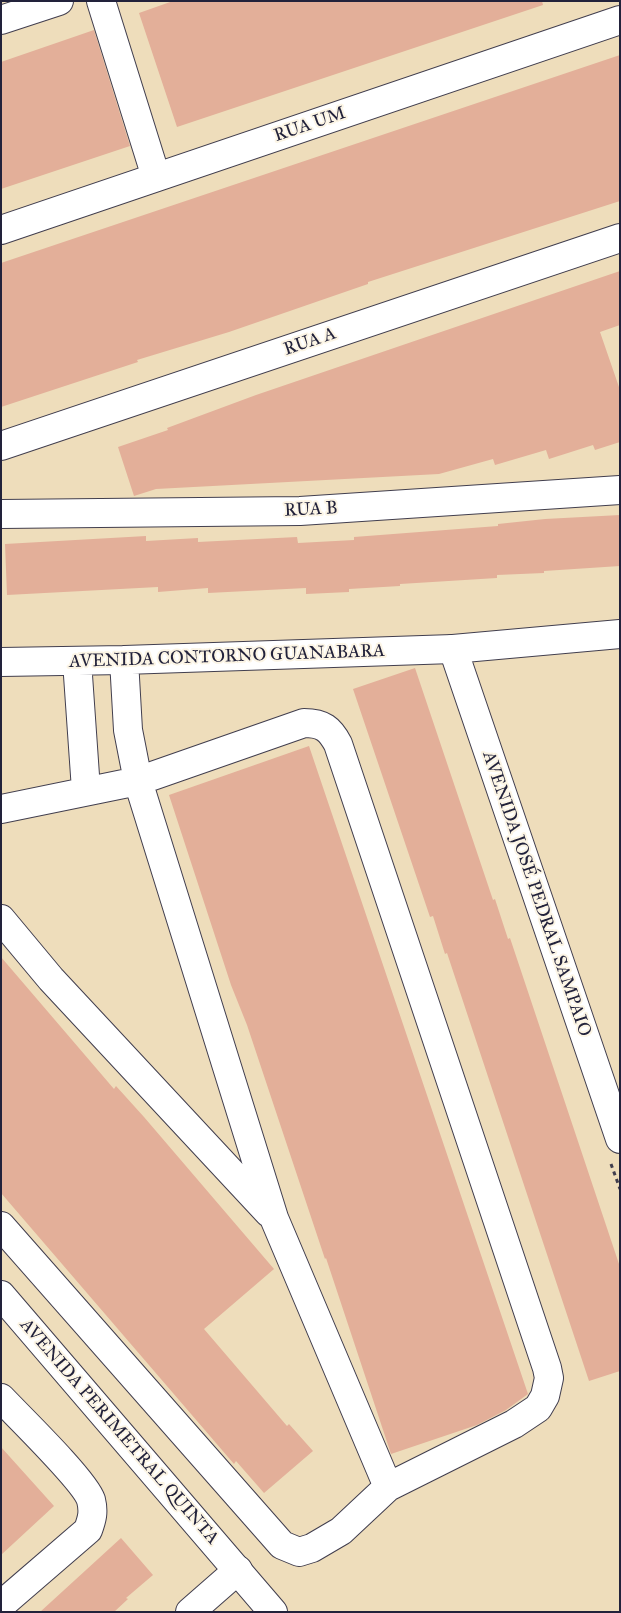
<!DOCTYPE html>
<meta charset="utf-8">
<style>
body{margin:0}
#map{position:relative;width:621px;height:1613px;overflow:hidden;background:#edb;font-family:"IM FELL Great Primer",serif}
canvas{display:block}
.frame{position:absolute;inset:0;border:2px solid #22223b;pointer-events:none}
</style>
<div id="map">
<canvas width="621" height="1613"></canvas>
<div class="frame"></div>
</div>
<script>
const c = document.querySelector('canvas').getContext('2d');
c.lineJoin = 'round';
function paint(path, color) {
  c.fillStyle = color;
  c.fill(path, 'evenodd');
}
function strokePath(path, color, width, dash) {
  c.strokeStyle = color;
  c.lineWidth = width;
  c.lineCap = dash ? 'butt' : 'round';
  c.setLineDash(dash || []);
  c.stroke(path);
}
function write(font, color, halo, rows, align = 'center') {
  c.font = font + ' "IM FELL Great Primer",serif';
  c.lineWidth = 4;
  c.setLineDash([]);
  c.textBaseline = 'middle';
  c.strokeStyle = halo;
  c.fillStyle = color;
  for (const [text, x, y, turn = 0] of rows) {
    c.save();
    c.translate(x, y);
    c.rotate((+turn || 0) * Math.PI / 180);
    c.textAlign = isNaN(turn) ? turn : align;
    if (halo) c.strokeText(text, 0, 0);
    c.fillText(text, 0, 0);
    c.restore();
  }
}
paint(new Path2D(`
 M173,1H542L543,5L177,127L139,13Z
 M94,30L130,146L1,189V62Z
 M620,55V201L368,282V284L229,332L137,360L138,362L1,407V263Z
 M620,271V325L600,332L620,390V442L595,450L593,445L549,459L546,450L495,465L493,459L439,474L156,489L134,496L118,447L168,430L167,428L256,395Z
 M620,515V566L544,571V573L497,575V578L400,584V586L349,589V592L306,594V588L208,593V588L158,592V587L7,595L5,544L146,536V541L198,538V542L297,537L298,543L354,540V537L498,526V524L545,519Z
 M415,668L493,900L495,899L508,939L510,938L620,1267V1371L589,1381L447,953L445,954L433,916L430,917L353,689Z
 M309,746L528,1394L506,1410L477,1425L391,1454L326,1258L325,1259L247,1025L231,985L169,795Z
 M1,957L114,1089L116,1086L144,1117L274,1269L204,1329L287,1426L289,1424L313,1451L264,1493L236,1461L234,1464L1,1193Z
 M1,1447L54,1506L1,1555Z
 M121,1538L153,1575L126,1598L128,1599L114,1612H40Z`), '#e3af99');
const minor = new Path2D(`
 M101,1L156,177
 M1,20L59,1
 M1,230L620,20
 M1,446L620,238
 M1,514L300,511L620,490
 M124,660L128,730L138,781L274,1218L388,1487
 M77,661L86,790
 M1,662L124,660L453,649
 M1,809L138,781L304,723C323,723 330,729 338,744L547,1368L549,1378L545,1396L538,1408L514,1424L388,1487L341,1531L312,1548L299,1552L282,1545L1,1226
 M1,919L51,979L269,1213
 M1,1398C19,1417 85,1481 91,1500C94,1512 92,1519 88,1530L1,1605
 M190,1612L238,1570`);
const major = new Path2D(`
 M620,634L453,649L620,1139
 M1,1295L273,1612`);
strokePath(minor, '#413e4e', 30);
strokePath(major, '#413e4e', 30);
strokePath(new Path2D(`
 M611,1164L620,1189`), '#413e4e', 3, [4, 4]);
strokePath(minor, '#fff', 28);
strokePath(major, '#fff', 28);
write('18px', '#22223b', '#fcf5e5', [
 ["RUA UM",310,125,-19],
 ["RUA A",310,342,-19],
 ["RUA B",311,510,-3],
 ["AVENIDA CONTORNO GUANABARA",227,657,-2],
 ["AVENIDA JOSÉ PEDRAL SAMPAIO",536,894,71],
 ["AVENIDA PERIMETRAL QUINTA",119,1432,49]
]);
</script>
